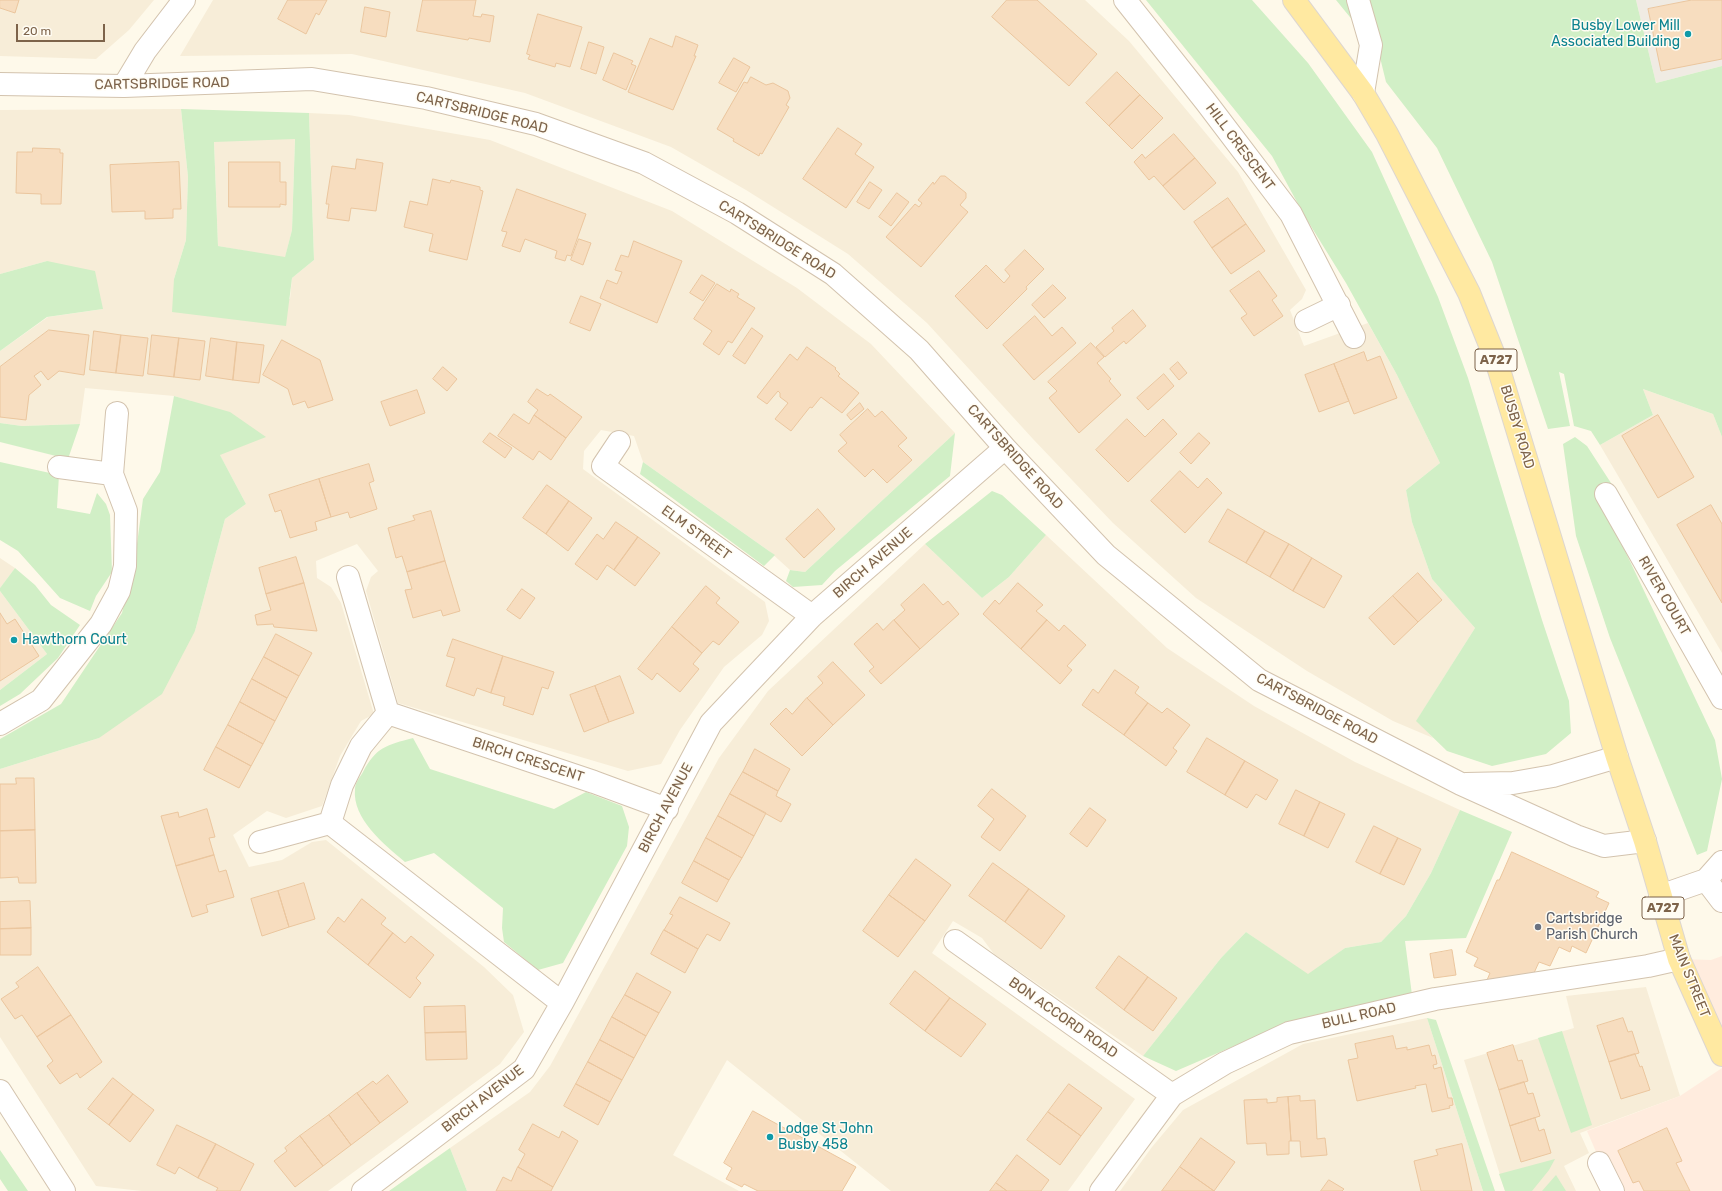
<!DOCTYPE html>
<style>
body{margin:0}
#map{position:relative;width:1722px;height:1191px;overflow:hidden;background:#fef9ea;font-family:Rubik,sans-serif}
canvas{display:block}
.scale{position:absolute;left:16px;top:24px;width:89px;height:18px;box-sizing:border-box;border:2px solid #7d634a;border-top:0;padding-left:5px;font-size:12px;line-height:14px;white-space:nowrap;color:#7d634a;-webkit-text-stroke:3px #fffcf3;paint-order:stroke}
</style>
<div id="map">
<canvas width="1722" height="1191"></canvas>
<div class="scale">20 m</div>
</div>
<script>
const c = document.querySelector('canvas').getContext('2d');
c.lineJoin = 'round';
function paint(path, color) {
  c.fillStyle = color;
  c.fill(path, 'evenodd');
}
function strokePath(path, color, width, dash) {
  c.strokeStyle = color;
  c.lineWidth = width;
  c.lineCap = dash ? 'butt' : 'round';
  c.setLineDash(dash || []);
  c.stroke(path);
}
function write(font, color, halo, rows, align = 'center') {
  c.font = font + ' Rubik,sans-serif';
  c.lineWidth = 3;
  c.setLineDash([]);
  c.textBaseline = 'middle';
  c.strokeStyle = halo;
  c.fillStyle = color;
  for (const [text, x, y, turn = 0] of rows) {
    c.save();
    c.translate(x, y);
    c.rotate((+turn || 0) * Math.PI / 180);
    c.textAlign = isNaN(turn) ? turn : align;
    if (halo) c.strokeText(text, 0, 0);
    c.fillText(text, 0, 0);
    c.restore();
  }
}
paint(new Path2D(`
 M0,0H154L129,30L96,59L0,56Z
 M213,0H1085L1129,41L1238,172L1306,290L1302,299L1290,310L1304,346L1368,323L1397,375L1440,463L1406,490L1412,522L1432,579L1475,628L1417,720L1433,738L1393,721L1307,671L1196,598L1113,523L1033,439L927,323L848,254L746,190L671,147L525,93L352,54L180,56Z
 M181,109L188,177L186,240L174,279L290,299L292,278L314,260L309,113L349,115L490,140L672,211L797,288L871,344L955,433L805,572L790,570L769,551L643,462L634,436L601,430L584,451L583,469L765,602L769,621L762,635L724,667L680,730L661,764L628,771L398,703L366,591L371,577L378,571L357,544L316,561L317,578L331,587L341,603L374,714L361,721L340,756L322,806L286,818L267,811L233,835L249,867L282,860L312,842L326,840L484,967L513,995L524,1032L500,1064L328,1191H142L96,1186L0,1037V769L99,738L195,631L225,519L246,504L191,401L174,396L85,388L80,424L22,426L0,423V351L48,317L103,309L47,261L0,274V110Z
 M295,138L292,230L285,258L218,246L214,141Z
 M1643,389L1713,414L1722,437V653L1600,445L1653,415Z
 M1046,535L1167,648L1254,706L1355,762L1460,810L1431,873L1406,916L1381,942L1345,948L1308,975L1246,932L1221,958L1143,1056L994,954L982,938L953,921L932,953L1135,1099L1068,1191H891L727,1060L673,1155L739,1191H467L450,1148L530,1092L550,1066L719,758L768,691L925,544L982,598L1009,577Z
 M0,558L15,568L0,588Z
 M0,591L47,654L0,690Z
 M1646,987L1680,1096L1580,1133L1589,1153L1564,1166L1576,1191H1505L1464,1060L1574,1028L1566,996Z
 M1427,1018L1483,1191H1120L1152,1147L1183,1110L1303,1044Z`), '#f7edd8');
paint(new Path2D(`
 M1722,956V1055L1679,959L1711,960Z
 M1722,1068V1191H1613L1587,1131L1680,1096Z`), '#ffecde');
paint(new Path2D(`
 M1636,0H1722V66L1656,83Z`), '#f0ebe3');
paint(new Path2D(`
 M1146,0H1252L1308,63L1372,152L1438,297L1468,378L1542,620L1569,701L1571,733L1546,754L1492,766L1447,751L1416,721L1475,628L1432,579L1412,522L1406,490L1440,463L1397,375L1346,283L1304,215L1272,156Z
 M1336,0H1349L1358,27Z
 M1366,0H1636L1656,83L1722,66V437L1713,414L1643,389L1653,415L1600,445L1591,431L1574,426L1564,374L1559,372L1570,426L1548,429L1492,262L1437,148L1386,82Z
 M181,109L309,113L314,260L292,278L286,326L172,312L174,279L186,240L188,177ZM295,139L292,230L285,257L218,246L214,142Z
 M47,261L95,271L103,309L47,317L0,351V274Z
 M174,396L230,412L266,437L220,455L246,504L225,519L195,631L162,694L99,738L0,769V739L61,704L122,613L135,559L143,499L160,472Z
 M0,423L22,426L80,424L68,459L0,442Z
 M955,433L950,476L835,571L822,585L793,587L786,581L790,570L805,572Z
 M1575,437L1587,446L1611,483L1597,492L1715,740L1722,779L1707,851L1697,855L1610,638L1576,536L1563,444Z
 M0,462L59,475L57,508L90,514L97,493L106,504L110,515L112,572L96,596L90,611L60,598L18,551L0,540Z
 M643,462L769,551L775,555L764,566L640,474Z
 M992,491L1002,495L1046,535L1009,577L982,598L925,544Z
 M15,568L35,585L51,605L80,625L58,658L20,694L0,706V690L47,654L0,591V588Z
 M413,738L430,769L554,809L586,792L622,806L629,827L627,846L563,963L538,970L504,942L502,928L503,908L434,853L405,862C384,844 352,819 355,789C355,783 360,777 363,772C376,747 387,745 413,738Z
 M1460,810L1512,832L1466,938L1405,941L1412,995L1283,1025L1176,1071L1143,1056L1221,958L1246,932L1308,974L1345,948L1381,942L1406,916L1431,873Z
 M1427,1018L1436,1020L1495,1191H1483Z
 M1562,1031L1592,1125L1571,1133L1538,1038Z
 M450,1148L467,1191H389Z
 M0,1150L28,1191H8L0,1179Z
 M1555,1159L1549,1170L1532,1191H1505L1499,1174Z
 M1556,1175L1566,1191H1542Z`), '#d1efc6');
const building = new Path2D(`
 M0,0H19L15,13L0,8Z
 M288,0H327L319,15L316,13L306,34L278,19Z
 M423,0H476L473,16L481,17L482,14L494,16L490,42L469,38L468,40L417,31Z
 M1007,0H1037L1097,54L1069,86L992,17Z
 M1692,0H1722V59L1661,71L1648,9Z
 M365,7L390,12L386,37L361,32Z
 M538,14L582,27L570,67L556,63L555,67L528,59L530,55L527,54Z
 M676,36L698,45L694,56H696L673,110L628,92L650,38L672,47Z
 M589,42L604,47L596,74L581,69Z
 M614,53L633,61L631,64L636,66L626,90L603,80Z
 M734,58L750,67L736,92L719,83Z
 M1117,72L1140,95L1109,126L1086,103Z
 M751,77L766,85L773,83L788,91L790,98L786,105L789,107L762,154L760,153L759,156L733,141L734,139L717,129L744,82L747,83Z
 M1140,95L1163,118L1132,149L1109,126Z
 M838,128L862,144L855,154L874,167L846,208L803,179Z
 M1174,134L1195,158L1163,186L1154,176L1149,180L1134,162L1142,154L1145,158Z
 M33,148L60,149V153H63L61,204H41V194L16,193L17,152H32Z
 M1195,158L1216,183L1184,210L1163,186Z
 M357,159L383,163L376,211L351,208L349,221L327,218L329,204H326L332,166L355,169Z
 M179,162L181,209H173V218L145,219V211L112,212L110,165Z
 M229,162H280V182H286V205L280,204V207H229Z
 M941,176H945L966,193V198L960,205L968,212L921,267L886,237L915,204L919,207L922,203L918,200L933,182L934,184Z
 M433,179L450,183L451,180L480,187V190L483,191L467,260L429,251L433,234L404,227L410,201L427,205Z
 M870,182L882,190L869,209L857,202Z
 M517,189L586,214L571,256L567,255L565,261L555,258L557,251L525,239L520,252L502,246L507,232L502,231Z
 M897,193L909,202L891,226L879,217Z
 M1228,198L1246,224L1212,248L1194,222Z
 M1246,224L1265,251L1231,274L1212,248Z
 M579,239L591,243L583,265L571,260Z
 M634,241L682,261L657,323L600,298L607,280L617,284L622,272L615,270L621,255L628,257Z
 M1025,250L1044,269L1026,287L1027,289L987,329L955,296L986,265L1004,283L1010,276L1005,270Z
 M1259,271L1277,296L1272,300L1283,316L1254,336L1241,318L1247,314L1230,291Z
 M702,275L715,283L703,301L690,293Z
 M717,284L730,292L731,289L739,294L737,297L755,308L732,343L728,341L719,355L703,344L712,331L694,319Z
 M1053,285L1066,298L1044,318L1032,305Z
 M581,296L601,304L590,331L570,323Z
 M1133,310L1146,326L1126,344L1124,341L1105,357L1096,347L1114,331L1112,328Z
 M1035,316L1052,336L1062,327L1076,343L1034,380L1003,345Z
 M752,328L763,336L745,364L733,356Z
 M49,330L89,335L84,375L59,371L48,380L41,371L34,376L41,385L29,395L26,420L0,417V367Z
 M94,331L121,335L116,373L90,370Z
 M121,335L148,338L143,376L116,373Z
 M152,335L179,338L174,377L148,374Z
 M179,338L205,341L200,380L174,377Z
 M211,338L237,342L233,380L206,376Z
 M282,340L320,360L333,400L308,408L305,401L293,405L288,389L263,375Z
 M237,342L264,345L259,383L233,380Z
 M1091,343L1104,357L1097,363L1111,379L1109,381L1121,395L1079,433L1049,398L1057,391L1048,382Z
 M807,347L836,368L835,369L840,374L838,376L859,393L842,413L821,397L812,408L810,407L791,431L775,419L788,403L780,397V393L778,391L767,404L757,397L790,354L797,360Z
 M1364,352L1367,361L1380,356L1397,398L1354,414L1334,364Z
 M1178,362L1187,373L1179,380L1170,369Z
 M1334,364L1349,401L1319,412L1305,375Z
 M443,367L457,379L447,391L433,379Z
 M1164,374L1174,386L1148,410L1137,398Z
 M537,389L548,396L550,394L582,417L566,438L534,415L538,410L528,402Z
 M417,390L425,413L390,426L381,402Z
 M860,403L864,409L851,420L847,415Z
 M868,409L875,417L882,411L907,438L898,446L912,460L887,483L873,469L865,477L838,451L847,443L840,435Z
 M514,414L529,424L534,415L566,438L551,460L539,451L533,460L498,436Z
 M1658,415L1694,477L1658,498L1622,436Z
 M1127,419L1145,437L1163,419L1177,434L1128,482L1096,450Z
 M490,433L512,448L505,458L483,442Z
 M1199,433L1210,443L1191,464L1180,453Z
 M369,464L374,481L369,483L377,509L350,518L348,512L331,517L319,479Z
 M1180,471L1198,488L1207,478L1222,493L1185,533L1151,501Z
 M319,479L331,517L315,522L317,530L290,538L281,510L275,512L269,495Z
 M547,485L569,501L546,534L523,518Z
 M569,501L592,518L568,551L546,534Z
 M1711,505L1722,524V603L1677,525Z
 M818,509L835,529L804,558L786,539Z
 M1228,509L1265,531L1246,563L1209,542Z
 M431,511L445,561L407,572L402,556L396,558L388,528L415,520L413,516Z
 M616,522L638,537L614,570L607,565L597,580L575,564L597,534L603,539Z
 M1265,531L1289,544L1270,577L1246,563Z
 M638,537L660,553L635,586L614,570Z
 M1289,544L1312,558L1293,591L1270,577Z
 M296,557L304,583L266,594L259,568Z
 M1312,558L1342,576L1324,608L1293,591Z
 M445,561L460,611L443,616L441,610L413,618L405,590L412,589L407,572Z
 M1418,573L1442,600L1418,622L1393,596Z
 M304,583L317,631L274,627L273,624L257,625L255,615L271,610L266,594Z
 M1018,583L1043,605L1036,611L1047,620L1021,649L983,614L995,600L999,604Z
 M924,584L943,605L948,601L959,614L920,649L894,620L905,610L901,605Z
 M706,586L720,598L716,603L739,622L719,645L713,641L702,653L672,627Z
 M522,589L535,598L520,619L507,610Z
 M1393,596L1418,622L1394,645L1369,618Z
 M0,613L7,624L15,619L39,656L0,681Z
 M894,620L920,649L881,684L869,671L874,667L854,644L877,623L883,630Z
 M1047,620L1059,631L1064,625L1086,645L1067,666L1072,670L1060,684L1021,649Z
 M672,627L702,653L693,664L699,669L680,692L657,673L652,680L638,669Z
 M276,634L312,653L299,676L264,657Z
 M453,639L503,656L491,693L477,688L474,696L446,686L455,658L447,656Z
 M503,656L554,672L548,689L542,687L533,715L503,705L505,697L491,693Z
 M264,657L299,676L287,698L252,679Z
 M833,662L865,695L833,725L807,698L823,683L818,677Z
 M1115,670L1139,687L1135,693L1148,703L1124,735L1082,705L1093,689L1098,693Z
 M620,676L634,713L609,722L595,686Z
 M252,679L287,698L275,721L240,702Z
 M595,686L609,722L584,732L570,695Z
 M807,698L833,725L802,756L770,724L786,708L792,714Z
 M240,702L275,721L263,744L228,725Z
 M1148,703L1162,713L1167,708L1190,725L1173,748L1177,751L1166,766L1124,735Z
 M228,725L263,744L251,766L216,747Z
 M1207,738L1245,761L1225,795L1187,772Z
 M216,747L251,766L239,788L204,770Z
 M755,749L790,769L778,791L743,772Z
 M1245,761L1278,780L1266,800L1256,794L1247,808L1225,795Z
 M743,772L778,791L776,796L791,804L781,822L730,794Z
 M16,778H34L35,830L0,831V784H16Z
 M992,789L1026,816L1000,851L981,837L994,819L978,806Z
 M1296,790L1320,802L1304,836L1279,824Z
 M730,794L766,813L754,836L718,816Z
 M1320,802L1345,814L1328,848L1304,836Z
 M1090,808L1106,820L1087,847L1070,834Z
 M207,809L215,837L209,838L214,855L176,866L161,816L178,812L179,817Z
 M718,816L754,836L742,858L706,838Z
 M1374,826L1398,838L1380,874L1356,862Z
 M35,830L36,883H19L18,877L0,878V831Z
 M706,838L742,858L729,880L694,861Z
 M1398,838L1421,849L1404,885L1380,874Z
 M1512,852L1599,892L1596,897L1609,903L1586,953L1572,946L1570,952L1559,947L1550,966L1539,962L1534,973L1487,980L1490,973L1474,966L1478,958L1466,952L1497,880H1499Z
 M214,855L219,872L226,870L234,897L206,905L208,912L192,917L176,866Z
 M916,859L951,885L925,921L889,895Z
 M694,861L729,880L717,902L682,883Z
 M993,863L1029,889L1005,922L969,896Z
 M304,883L315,919L289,927L278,891Z
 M1029,889L1065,916L1041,949L1005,922Z
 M278,891L289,927L262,936L251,899Z
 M889,895L925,921L898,957L863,931Z
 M680,897L730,923L720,941L707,934L698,949L664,930L673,915L670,914Z
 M362,899L386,918L381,924L393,933L368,965L327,932L338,917L344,922Z
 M30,901L31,928L0,929V902Z
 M31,928V955H0V929Z
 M664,930L698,949L685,973L651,954Z
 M393,933L405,943L411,936L434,955L416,978L421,983L410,998L368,965Z
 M1452,950L1456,975L1434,978L1430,954Z
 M1119,956L1148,977L1124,1010L1096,988Z
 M38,967L71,1015L37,1037L22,1015L15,1019L1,999L19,987L16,983Z
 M915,971L950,998L925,1031L890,1004Z
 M637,973L671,992L659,1013L625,995Z
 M1148,977L1177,998L1153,1031L1124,1010Z
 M625,995L659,1013L646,1036L612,1017Z
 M950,998L986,1024L961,1057L925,1031Z
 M465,1006L466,1032L425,1033L424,1007Z
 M71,1015L102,1062L80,1078L77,1073L60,1084L47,1066L53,1061L37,1037Z
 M612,1017L646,1036L634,1058L600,1040Z
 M1623,1018L1628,1032L1632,1031L1639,1053L1609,1062L1597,1026Z
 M466,1032L467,1059L426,1060L425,1033Z
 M1393,1036L1396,1049L1407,1047V1050L1429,1045L1432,1056L1435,1055L1437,1064L1433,1065L1434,1069L1441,1067L1448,1098H1452L1453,1105L1449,1106L1450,1108L1432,1112L1426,1084L1415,1086L1416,1088L1357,1101L1348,1060L1358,1058L1355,1044Z
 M600,1040L634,1058L622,1080L588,1062Z
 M1513,1045L1518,1061L1522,1060L1528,1081L1499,1090L1487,1053Z
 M1635,1054L1640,1067L1642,1066L1650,1090L1621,1099L1609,1062Z
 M588,1062L622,1080L610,1102L576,1084Z
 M388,1075L408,1102L380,1123L357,1093L373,1081L376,1084Z
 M113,1078L133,1094L109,1125L88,1109Z
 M1524,1082L1528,1094L1533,1093L1540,1116L1510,1126L1499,1090Z
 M576,1084L610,1102L598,1125L564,1106Z
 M1069,1084L1102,1108L1081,1136L1048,1112Z
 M357,1093L380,1123L351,1145L329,1115Z
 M133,1094L154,1110L130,1142L109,1125Z
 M1300,1096V1101L1315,1100L1317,1139L1325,1138L1327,1155L1301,1157L1300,1141H1291L1288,1097Z
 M1288,1097L1291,1141H1289V1154L1267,1155L1266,1143L1247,1144L1244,1100L1267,1099V1103L1277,1102V1098Z
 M753,1111L856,1167L842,1191H758L744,1184L742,1187L726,1179L732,1168L724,1163Z
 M1048,1112L1081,1136L1060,1165L1027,1140Z
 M329,1115L351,1145L323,1166L300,1136Z
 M1535,1118L1539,1131L1544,1129L1551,1153L1521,1162L1510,1126Z
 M533,1124L559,1138L562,1131L578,1141L553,1187L518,1167L525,1154L519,1150Z
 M177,1125L216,1144L198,1178L179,1167L175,1174L157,1165Z
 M1667,1128L1682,1161L1676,1163L1690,1191H1644L1639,1181L1633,1183L1618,1151Z
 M300,1136L323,1166L295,1187L274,1161L287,1151L285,1148Z
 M1201,1138L1235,1162L1214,1191L1180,1167Z
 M216,1144L254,1164L240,1191H216L218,1188L198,1178Z
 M1462,1144L1472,1191H1421L1414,1161L1438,1155L1436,1150Z
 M1017,1155L1049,1180L1041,1191H1007L996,1183Z
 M518,1167L553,1187L551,1191H496L503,1177L511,1181Z
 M1180,1167L1214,1191H1162Z
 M1329,1180L1344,1189L1342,1191H1321Z
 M996,1183L1007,1191H990Z`);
paint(building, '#f7ddbf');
strokePath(building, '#ebc69e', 1);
const minor = new Path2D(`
 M1125,0L1206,102L1291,214L1354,337
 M1358,0L1371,45L1363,93
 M0,84L124,86L312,79L426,98L536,124L644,163L737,213L833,274L919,350L1005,448L1106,555L1259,680L1461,784L1576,836L1604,846L1645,841
 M124,86L145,51L184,0
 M1306,321L1339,305
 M619,442L603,466L812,616
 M59,467L112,474
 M1606,494L1722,698
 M348,577L388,713
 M0,724L41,700L101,624L119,591L125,566L126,511L112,474L117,413
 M1466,784L1513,783L1553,776L1617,757
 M260,842L330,823
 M1706,880L1722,901
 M1660,896L1706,880L1722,862
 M955,941L1172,1095
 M562,1003L330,823L342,785L361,746L388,713L594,782L667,809
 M0,1091L64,1191
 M1599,1163L1613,1191
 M363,1191L524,1069L562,1003L711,723L812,616L1005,448
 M1101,1191L1172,1095L1225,1063L1289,1033L1435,999L1648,966L1679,959`);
const major = new Path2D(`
 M1294,0L1363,93L1387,134L1469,293L1496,360L1617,757L1645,841L1679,959L1722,1055`);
strokePath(minor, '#d3c3ae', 24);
strokePath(major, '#ddd6d0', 24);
strokePath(minor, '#fff', 22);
strokePath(major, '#ffe9a1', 22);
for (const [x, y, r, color] of [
 [1688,34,4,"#0f9aa8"],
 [14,640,4,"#0f9aa8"],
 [1538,927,4,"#6b7280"],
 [770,1137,4,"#0f9aa8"]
]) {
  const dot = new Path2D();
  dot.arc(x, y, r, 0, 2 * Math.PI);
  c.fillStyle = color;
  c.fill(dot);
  strokePath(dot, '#fffcf3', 1.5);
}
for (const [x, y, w] of [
 [1496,360,42],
 [1663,908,42]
]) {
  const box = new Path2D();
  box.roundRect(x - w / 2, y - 11, w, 22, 3);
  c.fillStyle = '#fffcf3';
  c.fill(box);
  strokePath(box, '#7d634a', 1);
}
write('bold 13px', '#7d634a', null, [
 ["A727",1496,360],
 ["A727",1663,908]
]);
write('14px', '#0d838f', '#fffcf3', [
 ["Busby Lower Mill",1680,26,"right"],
 ["Associated Building",1680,42,"right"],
 ["Hawthorn Court",22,640],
 ["Lodge St John",778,1129],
 ["Busby 458",778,1145]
], 'left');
write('14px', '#7d634a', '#fffcf3', [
 ["CARTSBRIDGE ROAD",162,84,-1],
 ["CARTSBRIDGE ROAD",482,113,14],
 ["HILL CRESCENT",1240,147,53],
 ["CARTSBRIDGE ROAD",777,240,32],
 ["BUSBY ROAD",1517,427,73],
 ["CARTSBRIDGE ROAD",1015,457,48],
 ["ELM STREET",696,533,36],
 ["BIRCH AVENUE",873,563,-41],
 ["RIVER COURT",1664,596,60],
 ["CARTSBRIDGE ROAD",1317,709,28],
 ["BIRCH CRESCENT",528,760,18],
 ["BIRCH AVENUE",666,808,-62],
 ["MAIN STREET",1689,976,68],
 ["BULL ROAD",1359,1016,-13],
 ["BON ACCORD ROAD",1063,1018,35],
 ["BIRCH AVENUE",483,1099,-38]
]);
write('14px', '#5b616d', '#fffcf3', [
 ["Cartsbridge",1546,919],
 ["Parish Church",1546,935]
], 'left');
</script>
